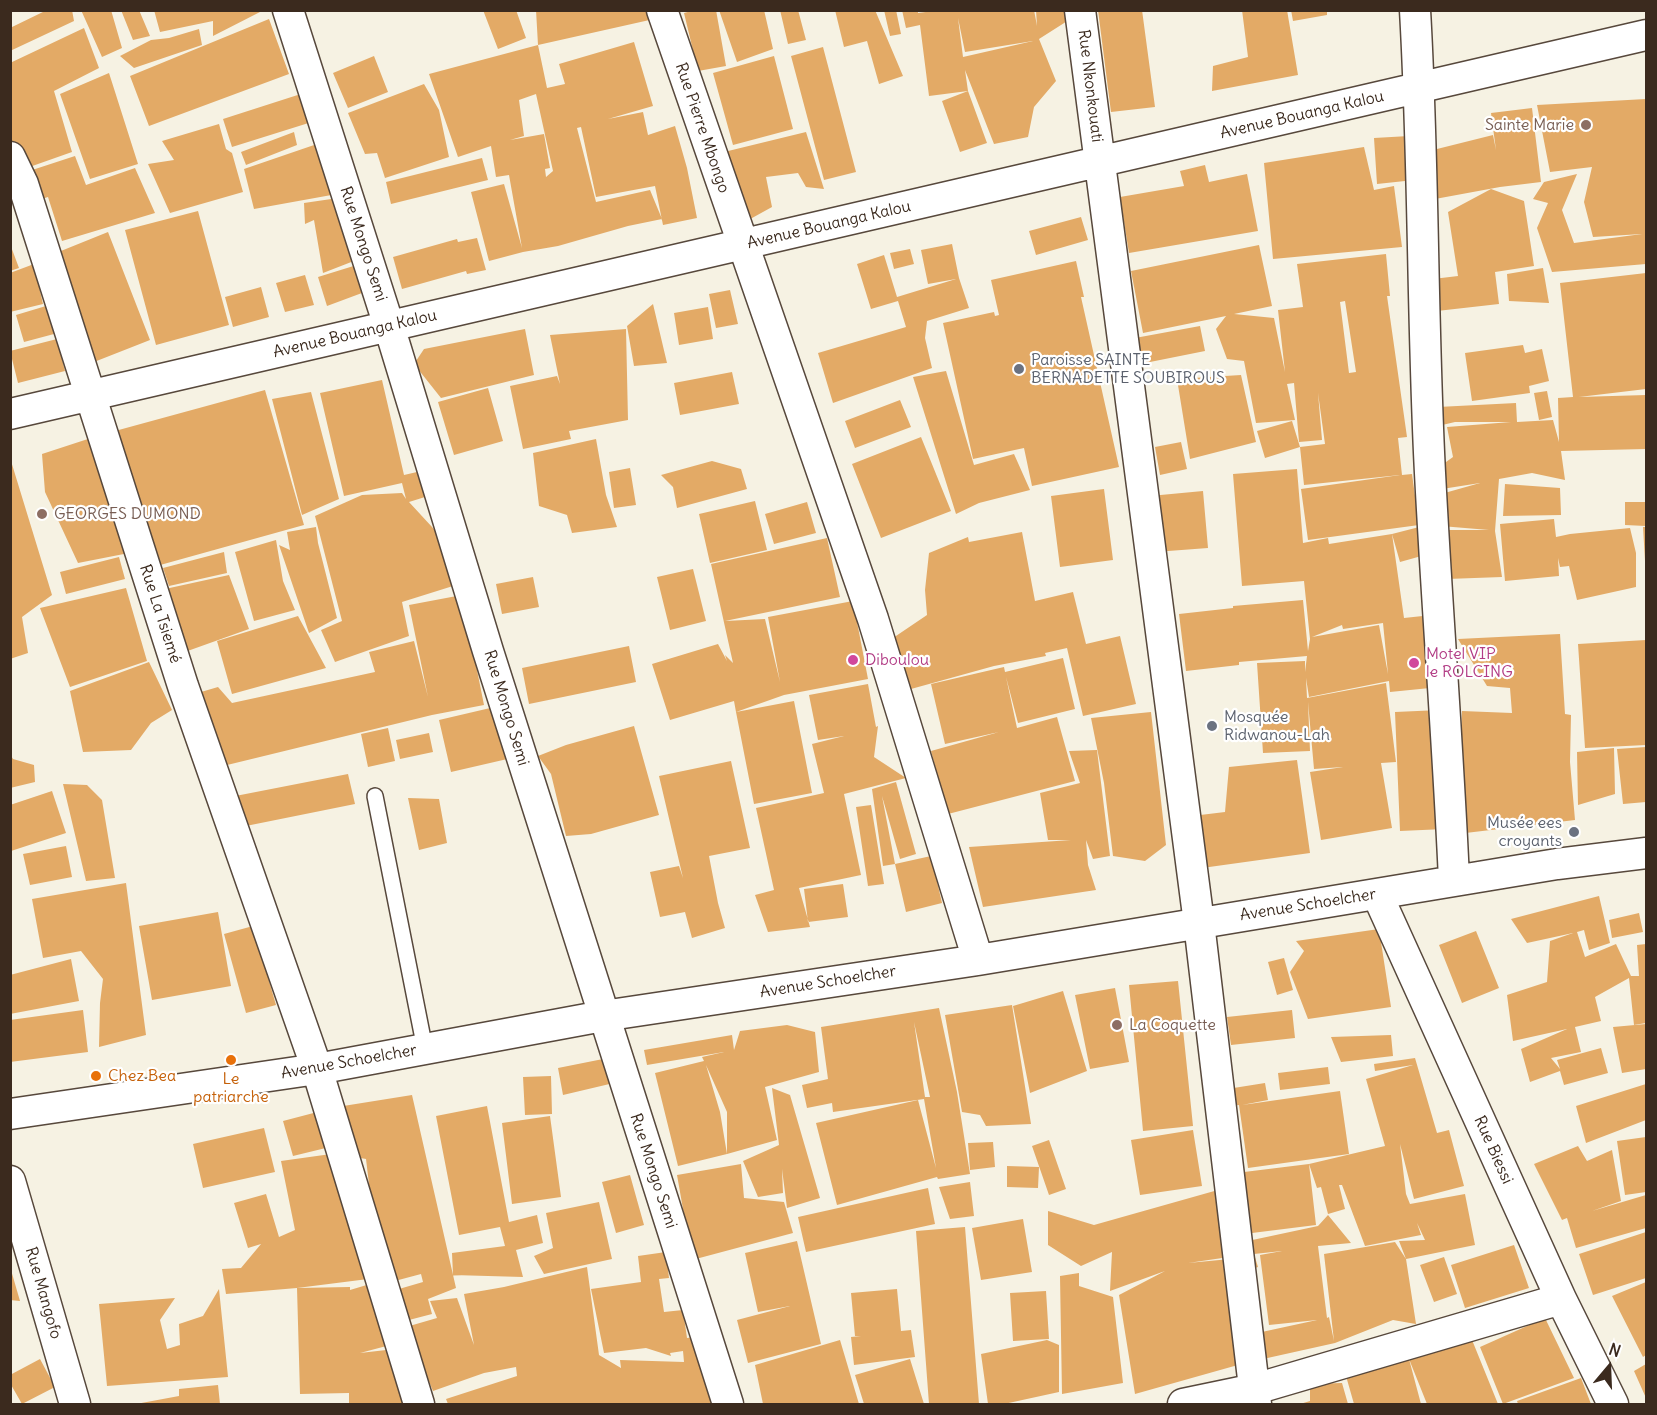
<!DOCTYPE html>
<meta charset="utf-8">
<style>
body{margin:0}
#map{position:relative;width:1657px;height:1415px;overflow:hidden;background:#f6f2e3;font-family:Delius,sans-serif}
canvas{display:block}
.frame{position:absolute;inset:0;border:12px solid #3b2a1e;pointer-events:none}
.north{position:absolute;left:1579px;top:1337px;width:60px;height:60px;-webkit-text-stroke:4px #fff;paint-order:stroke;rotate:19deg;font-size:16px;font-weight:700;line-height:24px;text-align:center;color:#3b2a1e}
.north::after{content:'';display:block;margin:auto;width:21px;height:27px;background:#3b2a1e;clip-path:polygon(50% 0,100% 100%,50% 72%,0 100%)}
</style>
<div id="map">
<canvas width="1657" height="1415"></canvas>
<div class="frame"></div>
<div class="north">N</div>
</div>
<script>
const c = document.querySelector('canvas').getContext('2d');
c.lineJoin = 'round';
function paint(path, color) {
  c.fillStyle = color;
  c.fill(path, 'evenodd');
}
function strokePath(path, color, width, dash) {
  c.strokeStyle = color;
  c.lineWidth = width;
  c.lineCap = dash ? 'butt' : 'round';
  c.setLineDash(dash || []);
  c.stroke(path);
}
function write(font, color, halo, rows, align = 'center') {
  c.font = font + ' Delius,sans-serif';
  c.lineWidth = 4.5;
  c.setLineDash([]);
  c.textBaseline = 'middle';
  c.strokeStyle = halo;
  c.fillStyle = color;
  for (const [text, x, y, turn = 0] of rows) {
    c.save();
    c.translate(x, y);
    c.rotate((+turn || 0) * Math.PI / 180);
    c.textAlign = isNaN(turn) ? turn : align;
    if (halo) c.strokeText(text, 0, 0);
    c.fillText(text, 0, 0);
    c.restore();
  }
}
paint(new Path2D(`
 M47,10H72L74,21L10,51V28Z
 M81,10H111L122,48L102,57Z
 M121,10H139L150,36L133,40Z
 M154,10H260V12L213,36V21L160,32Z
 M483,10H516L526,38L498,49Z
 M536,10H652L654,19L538,45Z
 M695,10H716L726,66L698,71L684,13Z
 M719,10H764L773,49L737,62Z
 M780,10H798L806,40L788,44Z
 M835,10H875L903,76L879,84L867,41L844,47Z
 M884,10H896L901,34L890,36Z
 M902,10H918V13L941,10H1034L1037,26L1036,10H1070L1072,18L1039,39L1056,81L1034,107L1028,137L994,144L965,70L968,91L929,96L920,25L906,28ZM958,18L965,52L1033,41L963,57Z
 M1098,10H1142L1155,107L1111,112Z
 M1242,10H1287L1298,75L1212,91L1213,66L1248,57Z
 M1291,10H1327V15L1293,21Z
 M269,19L289,74L149,126L130,76Z
 M84,28L99,68L54,91L72,152L21,170L10,140V63Z
 M199,29L202,45L134,68L120,56L151,40L169,38Z
 M634,42L653,106L608,119L643,112L648,135L675,126L687,168L697,218L663,225L655,186L596,197L581,127L577,128L596,202L650,190L662,219L628,226L558,246L523,252L489,261L471,192L504,184L522,248L509,175L496,177L491,146L458,157L429,74L538,45L547,88L565,84L559,64ZM536,94L553,171L546,177L545,169L550,168L544,134L510,140L524,136L519,100Z
 M823,47L856,172L824,180L791,56Z
 M374,56L388,92L348,108L333,73Z
 M774,56L793,129L733,145L713,73Z
 M109,73L138,164L90,179L60,94Z
 M424,84L439,110L449,157L385,178L377,153L365,154L348,113Z
 M968,91L987,143L960,152L942,101Z
 M307,92L315,121L232,147L223,119Z
 M1646,99V264L1552,272L1537,228L1548,203L1533,199L1544,182L1577,174L1562,210L1574,243L1642,234L1593,237L1584,202L1592,167L1550,172L1537,105Z
 M1532,108L1541,182L1500,187L1435,199L1429,151L1493,135L1496,150L1491,113Z
 M219,124L226,149L232,153L243,192L170,213L148,164L174,160L162,141Z
 M294,132L297,145L246,165L241,152Z
 M806,132L824,189L806,187L798,173L766,177L772,207L743,223L724,152Z
 M1409,136L1405,181L1377,184L1374,138Z
 M317,144L337,194L254,209L244,169Z
 M1364,147L1374,190L1394,186L1402,247L1273,259L1264,163Z
 M75,156L86,185L135,168L155,213L62,241L48,197L32,202L23,173Z
 M482,158L488,180L391,204L386,182Z
 M1205,165L1209,182L1247,174L1258,231L1129,253L1120,197L1184,186L1180,171Z
 M1491,189L1524,201L1534,266L1495,272L1499,304L1437,311L1433,279L1458,276L1448,212Z
 M345,197L359,259L323,273L314,220L305,224L304,203Z
 M198,211L229,325L156,345L125,230Z
 M1081,217L1088,240L1036,255L1029,231Z
 M108,232L150,340L94,362L51,255Z
 M477,238L486,270L467,274L466,271L402,289L393,257L457,239L458,242Z
 M10,244L19,268L10,271Z
 M952,244L959,278L969,308L927,321L925,338L932,368L833,403L818,353L906,327L898,301L871,309L857,264L884,255L897,297L956,279L928,284L921,250Z
 M1259,245L1272,306L1234,314L1274,318L1285,372L1278,310L1303,307L1297,264L1386,254L1390,296H1387L1407,437L1398,438L1402,475L1412,474L1419,525L1308,540L1301,489L1400,475L1304,485L1300,447L1265,458L1257,431L1292,421L1300,447L1325,444L1318,393L1322,440L1299,442L1294,383L1287,384L1295,420L1256,423L1244,361L1227,359L1216,329L1226,316L1143,333L1131,271ZM1345,301L1356,372L1349,373L1340,302Z
 M910,249L914,264L894,269L890,253Z
 M1076,261L1084,297H1081L1119,467L1032,486L1024,448L973,459L943,323L994,312L995,316L999,315L991,280Z
 M34,264L43,304L10,312V273Z
 M360,264L370,290L327,306L318,277Z
 M1543,268L1549,303L1509,301L1507,274Z
 M1646,273V389L1579,397L1646,395V449L1561,451L1565,480L1532,473L1499,479L1495,531L1502,577L1447,579L1448,530H1489L1441,526V494L1480,483L1442,489L1439,467L1453,457L1447,427L1511,422H1455L1438,426V407L1516,403L1517,422L1553,420L1559,442L1558,398L1573,397L1560,283Z
 M305,275L314,305L285,312L276,283Z
 M261,287L269,317L233,327L225,297Z
 M730,290L738,324L716,328L709,294Z
 M653,304L667,363L634,366L627,326Z
 M46,306L54,334L24,342L16,315Z
 M708,307L713,339L679,345L674,313Z
 M1200,326L1205,351L1140,364L1135,338Z
 M525,329L534,375L441,398L414,364L424,349Z
 M626,329L628,420L569,431L571,439L523,449L510,386L557,376L560,384L550,335Z
 M57,339L65,371L18,383L10,351Z
 M1523,345L1525,353L1542,349L1549,381L1529,386L1530,393L1472,401L1465,353Z
 M946,371L974,465L1014,454L1030,490L979,503L956,514L913,377Z
 M732,372L739,404L680,415L674,383Z
 M1241,375L1256,442L1190,459L1177,379Z
 M382,380L404,475L417,472L425,497L409,502L444,540L453,586L402,602L409,636L335,662L321,630L342,621L315,516L362,495L402,493L406,499L402,483L344,496L320,393Z
 M488,388L503,441L454,455L438,402Z
 M265,390L304,525L153,567L115,431Z
 M1547,391L1552,417L1539,420L1534,393Z
 M311,392L339,499L302,515L272,399Z
 M900,400L911,427L855,448L845,421Z
 M94,437L129,553L78,563L45,492L42,454Z
 M921,437L951,511L881,538L852,464Z
 M596,439L606,495L617,527L572,533L567,515L539,506L533,453Z
 M1181,442L1187,469L1160,475L1155,447Z
 M11,461L52,595L22,617L28,653L10,659Z
 M712,461L741,469L747,489L677,508L673,487L661,475Z
 M630,468L636,505L614,508L609,472Z
 M1297,469L1303,543L1328,538L1329,544L1392,534L1404,618L1432,615L1440,687L1390,692L1389,681L1309,697L1306,678L1307,698L1386,683L1396,762L1381,763L1392,828L1321,840L1310,772L1343,767L1314,769L1308,702L1310,751L1263,753L1257,663L1305,661V672L1307,656L1239,662V665L1186,671L1179,614L1233,608V606L1303,600L1308,651L1310,639L1304,581L1242,586L1233,474ZM1383,623L1388,674L1379,625L1312,637L1342,625L1343,629Z
 M1505,484L1560,488L1561,515L1503,516Z
 M1104,489L1113,560L1060,567L1051,496Z
 M1203,491L1208,548L1155,552L1150,496Z
 M755,501L767,550L710,563L699,514Z
 M807,502L816,533L774,544L765,514Z
 M1625,502H1646V526L1625,525Z
 M1554,519L1556,537L1570,534L1630,528L1636,553V587L1577,600L1569,566L1560,567L1558,558L1559,576L1505,581L1500,524Z
 M1427,525L1425,555L1400,562L1392,534Z
 M316,527L318,543L337,618L309,633L279,545L290,550L287,532Z
 M1643,527H1646V561H1645Z
 M1022,532L1035,601L1073,592L1086,644L1120,636L1136,704L1083,716L1067,648L1045,653L1046,656L994,666L911,689L893,638L927,615L925,590L929,553L968,537L969,542Z
 M827,538L840,597L725,621L765,619L780,682L768,617L853,601L868,679L784,695L736,712L734,701L670,720L652,664L718,644L727,661L725,655L733,663L711,564Z
 M276,540L283,581L295,610L254,621L235,552Z
 M224,552L227,573L169,586L163,568Z
 M119,557L125,579L66,594L60,572Z
 M693,569L706,621L670,630L657,577Z
 M229,575L249,629L182,653L165,589Z
 M533,577L539,607L502,614L496,584Z
 M126,588L147,661L70,687L40,608Z
 M462,595L484,705L432,715L223,766L201,692L218,687L232,703L375,672L369,652L414,641L428,697L409,605Z
 M298,616L326,668L232,694L217,641Z
 M1560,634L1565,714L1571,715L1570,762L1575,820L1457,834L1462,711L1512,713L1510,688L1487,686L1458,639Z
 M1646,640V745L1585,748L1578,644Z
 M629,646L636,682L529,704L522,668Z
 M1063,658L1075,709L1018,723L1006,677L1017,728L1057,717L1075,781L948,814L931,751L999,732L945,744L931,684L1004,667L1005,672Z
 M149,662L172,710L151,723L131,750L83,752L70,691Z
 M868,684L876,727L878,726L874,757L906,778L844,794L861,875L799,888L810,927L768,932L755,895L774,890L756,808L824,793L812,744L844,736L818,740L809,695Z
 M794,701L812,793L754,804L736,712Z
 M503,705L516,757L451,772L439,720Z
 M1440,710L1445,829L1400,831L1395,712Z
 M1151,712L1166,845L1145,861L1113,856L1104,783L1091,718Z
 M634,726L659,815L591,834L566,836L551,774L538,756L566,745Z
 M388,728L395,761L368,767L361,734Z
 M429,733L433,752L400,759L396,740Z
 M1646,747V802L1623,804L1617,749Z
 M1614,748L1615,794L1578,805L1577,752Z
 M1097,750L1110,856L1093,859L1086,840L1088,865L1096,890L983,907L969,847L1071,840H1048L1040,793L1080,783L1069,751Z
 M10,754L13,759L34,765L35,782L10,788Z
 M1297,760L1310,853L1202,868L1192,816L1225,812L1229,767Z
 M731,761L750,848L709,856L718,903L725,928L692,938L685,912L660,917L650,872L679,866L683,878L659,776Z
 M348,774L355,804L226,830L220,799Z
 M896,782L916,854L900,859L882,796L895,864L883,866L872,789Z
 M63,784L87,785L102,800L115,878L86,881Z
 M52,791L66,833L11,851L10,805Z
 M408,798L439,799L447,843L419,850Z
 M871,805L884,884L868,886L856,807Z
 M66,846L72,877L30,885L23,854Z
 M931,856L942,903L906,912L895,864Z
 M126,883L146,1035L99,1047L100,1003L103,979L81,951L43,958L32,899Z
 M843,884L848,917L808,922L804,889Z
 M1599,896L1610,943L1589,950L1584,930L1577,932L1585,957L1616,944L1631,976H1639L1637,945L1646,944V1023L1634,1025L1629,978L1595,997L1601,1021L1575,1027L1581,1052L1551,1058L1560,1069L1557,1060L1601,1048L1608,1073L1564,1085L1560,1071L1530,1082L1521,1049L1567,1029L1513,1041L1507,995L1547,982L1550,941L1573,933L1527,943L1511,919Z
 M218,912L231,986L152,1000L139,926Z
 M1639,913L1643,932L1612,938L1609,920Z
 M253,926L276,1005L246,1013L224,934Z
 M1379,929L1391,1007L1308,1019L1290,972L1304,951L1296,941Z
 M1476,931L1499,988L1462,1003L1439,945Z
 M1284,958L1293,990L1277,995L1268,962Z
 M71,959L79,1001L10,1014V975Z
 M1178,981L1193,1126L1143,1131L1129,985Z
 M1115,988L1129,1062L1090,1069L1075,995Z
 M1063,991L1087,1071L1030,1093L1013,1006Z
 M1012,1005L1031,1124L986,1126L980,1115L962,1112L945,1015Z
 M939,1008L957,1092L970,1174L938,1179L937,1177L837,1205L816,1123L918,1100L936,1168L924,1099L833,1112L832,1103L807,1108L802,1085L828,1079L821,1027ZM914,1022L930,1097H925Z
 M83,1010L88,1052L10,1062V1020Z
 M1292,1010L1295,1038L1231,1045L1227,1017Z
 M1646,1024V1069L1622,1073L1613,1027Z
 M787,1025L815,1032L819,1072L765,1087L777,1140L727,1154V1112L706,1065L720,1112L727,1154L678,1166L655,1073L704,1061L702,1057L724,1052L647,1065L644,1050L732,1035L734,1050L740,1031Z
 M1391,1035L1393,1056L1341,1062L1331,1037Z
 M613,1057L618,1082L563,1095L558,1068Z
 M1415,1058L1437,1133L1449,1130L1464,1186L1414,1199L1400,1144L1406,1194L1410,1204L1465,1194L1475,1245L1406,1259L1399,1241L1425,1240L1417,1223L1421,1235L1365,1246L1342,1185H1339L1345,1209L1328,1214L1321,1187L1317,1188L1309,1164L1385,1146L1366,1079L1413,1065L1375,1071L1374,1064Z
 M1328,1067L1330,1084L1280,1090L1278,1073Z
 M551,1076L552,1114L525,1115L523,1077Z
 M1265,1083L1268,1100L1242,1105L1340,1091L1349,1154L1248,1168L1239,1105L1224,1107L1221,1090Z
 M1646,1084V1120L1586,1143L1576,1106Z
 M772,1088L790,1095L820,1198L787,1208L782,1169L783,1193L758,1197L743,1161L779,1145Z
 M412,1095L456,1288L428,1299L432,1314L409,1320L399,1289L423,1282L421,1274L391,1282L380,1224L374,1226L366,1159L349,1156L337,1107Z
 M487,1106L509,1222L537,1215L543,1243L516,1250L523,1277L453,1275L452,1253L505,1246L500,1227L459,1235L436,1116Z
 M325,1110L334,1146L293,1156L283,1121Z
 M550,1116L561,1197L512,1204L502,1123Z
 M264,1128L275,1172L203,1188L193,1144Z
 M1193,1130L1202,1186L1140,1195L1131,1140Z
 M1646,1137V1192L1625,1195L1617,1141Z
 M1049,1140L1066,1189L1049,1195L1032,1146Z
 M993,1142L995,1167L970,1170L968,1143Z
 M1578,1146L1587,1161L1612,1150L1621,1201L1592,1211L1646,1195V1228L1576,1248L1567,1218L1562,1220L1534,1164Z
 M331,1154L335,1181L358,1206L376,1278L297,1288L350,1287V1290L370,1284L394,1344L360,1353L395,1349L416,1404H349V1393L300,1394L297,1288L226,1294L222,1269L241,1268L261,1244L248,1248L234,1203L266,1194L279,1237L295,1230L281,1161Z
 M741,1164L744,1198L784,1202L793,1233L692,1260L677,1175Z
 M1309,1164L1316,1225L1244,1234L1236,1173Z
 M1007,1166L1039,1167L1038,1188L1007,1187Z
 M630,1175L644,1225L616,1233L602,1182Z
 M970,1182L974,1216L950,1219L939,1187Z
 M928,1188L935,1224L806,1252L798,1217Z
 M1225,1188L1236,1256L1188,1263L1230,1259L1245,1363L1135,1394L1119,1295L1165,1271L1110,1291L1112,1252L1081,1266L1048,1245V1211L1094,1225Z
 M599,1202L612,1259L544,1274L534,1256L553,1248L546,1213Z
 M1328,1215L1351,1243L1318,1246L1327,1318L1329,1317L1334,1341L1324,1254L1395,1242L1406,1259L1416,1324L1393,1320L1335,1343L1254,1361L1248,1335L1317,1320L1269,1325L1260,1255L1282,1251L1254,1254L1258,1267L1249,1270L1243,1242L1318,1226Z
 M1023,1219L1032,1272L981,1280L972,1228Z
 M965,1227L979,1404H929L916,1231Z
 M1646,1232V1278L1593,1295L1579,1254Z
 M797,1241L821,1344L748,1363L737,1320L790,1306L758,1312L745,1253Z
 M1514,1245L1529,1288L1465,1308L1451,1265Z
 M666,1252L669,1278L659,1279L664,1312L683,1310L687,1338L712,1335L721,1404H448L446,1399L517,1376L516,1367L484,1373L433,1391L406,1327L437,1318L430,1301L457,1298L474,1345L464,1294L504,1287L587,1267L599,1355L621,1368L620,1360L684,1362L683,1351L670,1353L671,1356L646,1348L604,1353L591,1289L641,1282L638,1256Z
 M1444,1257L1457,1294L1434,1302L1420,1265Z
 M11,1270L20,1301L10,1300Z
 M1079,1273V1286L1113,1297L1123,1383L1062,1394L1060,1276Z
 M1646,1282V1355L1643,1357L1612,1296Z
 M219,1289L228,1377L107,1386L99,1304L175,1298L160,1320L167,1349L180,1345L179,1324L203,1316Z
 M897,1289L901,1331L911,1330L915,1357L854,1365L851,1337L861,1336H855L851,1293Z
 M1046,1291L1049,1339L1013,1341L1010,1293Z
 M1545,1318L1574,1378L1503,1404L1480,1347Z
 M1470,1335L1498,1404H1427L1409,1359Z
 M840,1340L859,1404H763L755,1365Z
 M1047,1340L1059,1345V1392L1004,1404H988L981,1354Z
 M40,1359L55,1387L22,1404L10,1383V1375Z
 M910,1359L924,1404H864L855,1375Z
 M1409,1359L1421,1404H1354L1346,1376Z
 M1646,1364V1398L1634,1371Z
 M1581,1378L1591,1404H1518L1517,1401Z
 M1342,1383L1348,1404H1300L1310,1401V1384Z
 M218,1385L220,1404H136L179,1396V1389Z`), '#e3aa66');
const service = new Path2D(`
 M375,796L425,1049`);
const minor = new Path2D(`
 M288,10L389,326L488,651L728,1404
 M662,10L873,619L978,960
 M1080,10L1199,923L1256,1404
 M1415,10C1424,164 1422,319 1430,473C1437,609 1448,744 1454,880
 M10,157L23,184L183,686L317,1069L419,1404
 M10,414L1646,35
 M1377,894L1561,1299L1613,1404
 M10,1114L317,1069L603,1016L978,960L1557,864L1646,853
 M10,1181L75,1404
 M1183,1404L1255,1389L1561,1299`);
strokePath(service, '#57483c', 18);
strokePath(minor, '#57483c', 33);
strokePath(service, '#fff', 15);
strokePath(minor, '#fff', 30);
for (const [x, y, r, color] of [
 [1586,125,6,"#8d6e63"],
 [1019,369,6,"#6b7280"],
 [42,514,6,"#8d6e63"],
 [853,660,6,"#d1479c"],
 [1414,663,6,"#d1479c"],
 [1212,726,6,"#6b7280"],
 [1574,832,6,"#6b7280"],
 [1117,1025,6,"#8d6e63"],
 [231,1060,6,"#e8710a"],
 [96,1076,6,"#e8710a"]
]) {
  const dot = new Path2D();
  dot.arc(x, y, r, 0, 2 * Math.PI);
  c.fillStyle = color;
  c.fill(dot);
  strokePath(dot, '#fff', 2);
}
write('16px', '#3b2a1e', '#fff', [
 ["Rue Nkonkouati",1090,86,83],
 ["Avenue Bouanga Kalou",1302,115,-13],
 ["Rue Pierre Mbongo",702,128,71],
 ["Avenue Bouanga Kalou",829,225,-13],
 ["Rue Mongo Semi",363,244,72],
 ["Avenue Bouanga Kalou",355,334,-13],
 ["Rue La Tsiemé",160,614,72],
 ["Rue Mongo Semi",506,708,73],
 ["Avenue Schoelcher",1308,905,-9],
 ["Avenue Schoelcher",828,982,-9],
 ["Avenue Schoelcher",349,1062,-10],
 ["Rue Biessi",1493,1150,66],
 ["Rue Mongo Semi",653,1171,72],
 ["Rue Mangofo",43,1293,74]
]);
write('16px', '#785e54', '#fff', [
 ["Sainte Marie",1574,125,"right"],
 ["GEORGES DUMOND",54,514],
 ["La Coquette",1129,1025]
], 'left');
write('16px', '#5b616d', '#fff', [
 ["Paroisse SAINTE",1031,360],
 ["BERNADETTE SOUBIROUS",1031,378],
 ["Mosquée",1224,717],
 ["Ridwanou-Lah",1224,735],
 ["Musée ees",1562,823,"right"],
 ["croyants",1562,841,"right"]
], 'left');
write('16px', '#b23c85', '#fff', [
 ["Motel VIP",1426,654],
 ["le ROLCING",1426,672],
 ["Diboulou",865,660]
], 'left');
write('16px', '#c56008', '#fff', [
 ["Chez Bea",108,1076],
 ["Le",231,1079,"center"],
 ["patriarche",231,1097,"center"]
], 'left');
</script>
